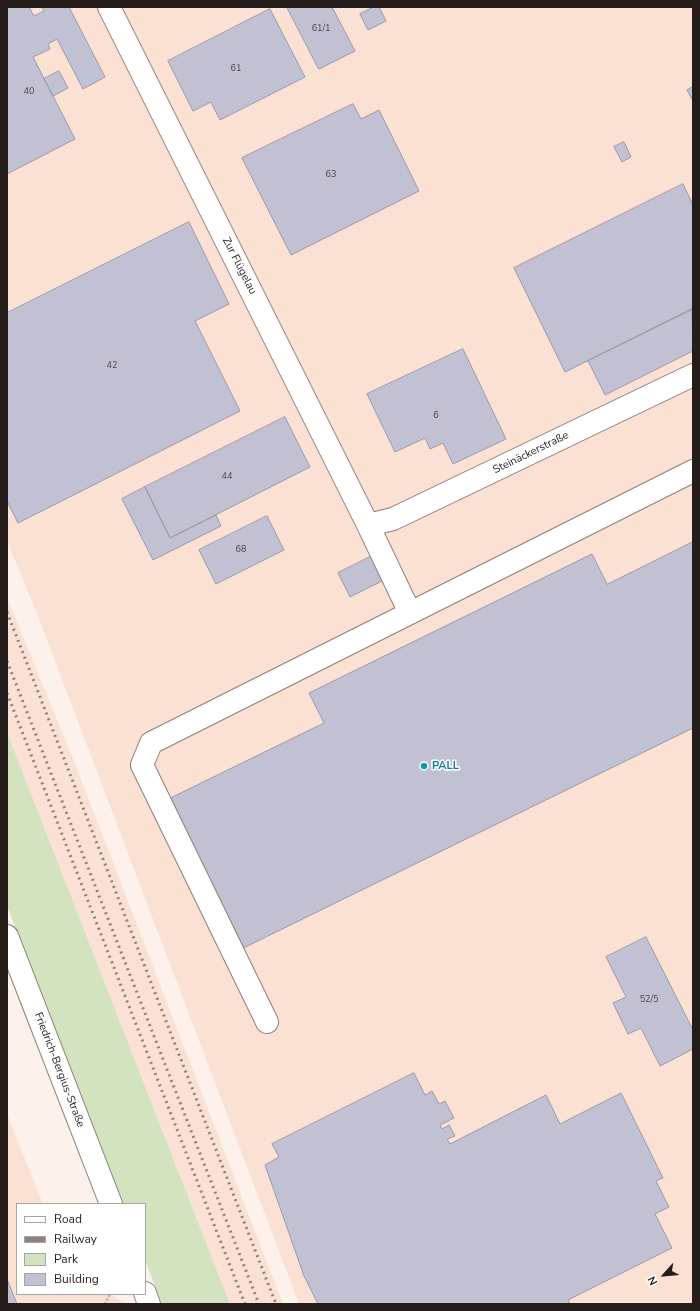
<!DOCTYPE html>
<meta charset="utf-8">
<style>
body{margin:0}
#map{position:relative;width:700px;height:1311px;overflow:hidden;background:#fcf1eb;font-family:"Nunito Sans",sans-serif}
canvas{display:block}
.frame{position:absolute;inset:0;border:8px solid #241d1a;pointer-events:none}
.legend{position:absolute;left:16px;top:1203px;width:130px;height:92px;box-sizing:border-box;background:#fff;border:1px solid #a7a5a3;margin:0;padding:5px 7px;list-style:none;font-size:12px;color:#241d1a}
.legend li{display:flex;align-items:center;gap:8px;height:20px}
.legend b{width:20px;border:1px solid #a7a5a3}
.north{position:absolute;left:644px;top:1255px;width:40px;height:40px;-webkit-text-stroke:3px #fff;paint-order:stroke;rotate:243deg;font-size:11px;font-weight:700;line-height:16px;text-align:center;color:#241d1a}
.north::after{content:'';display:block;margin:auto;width:14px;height:18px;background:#241d1a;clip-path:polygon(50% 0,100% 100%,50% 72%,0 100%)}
</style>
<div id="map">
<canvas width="700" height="1311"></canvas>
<div class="frame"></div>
<ul class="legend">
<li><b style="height:5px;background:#fff"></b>Road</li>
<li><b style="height:5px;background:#8c837e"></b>Railway</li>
<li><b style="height:11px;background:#d3e3c0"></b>Park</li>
<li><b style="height:11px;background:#c1c1d3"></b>Building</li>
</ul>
<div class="north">N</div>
</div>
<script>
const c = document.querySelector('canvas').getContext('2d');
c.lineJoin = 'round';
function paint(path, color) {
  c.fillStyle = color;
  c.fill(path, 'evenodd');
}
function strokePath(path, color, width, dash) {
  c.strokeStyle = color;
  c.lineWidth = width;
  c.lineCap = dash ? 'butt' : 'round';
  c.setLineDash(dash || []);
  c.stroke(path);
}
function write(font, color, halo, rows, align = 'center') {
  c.font = font + ' "Nunito Sans",sans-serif';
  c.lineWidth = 3;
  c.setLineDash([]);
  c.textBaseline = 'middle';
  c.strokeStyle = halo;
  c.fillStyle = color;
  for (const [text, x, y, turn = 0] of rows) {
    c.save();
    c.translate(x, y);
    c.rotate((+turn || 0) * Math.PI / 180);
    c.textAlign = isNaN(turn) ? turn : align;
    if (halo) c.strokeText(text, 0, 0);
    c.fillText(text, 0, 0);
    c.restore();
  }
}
paint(new Path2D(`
 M7,7H693V1304H299L36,611L7,541Z
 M7,598L74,761L283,1304H230L7,732Z
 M7,1114L43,1204H17V1294H110L126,1304H7Z`), '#fbe1d3');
paint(new Path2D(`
 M7,732L230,1304H162L145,1260V1204H123L7,906Z`), '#d3e3c0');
const building = new Path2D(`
 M7,7H29L34,16L44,11L42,7H69L105,77L83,89L57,39L48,44L50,49L33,57L75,139L7,174Z
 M287,7H332L355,51L319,69Z
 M374,7H379L386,21L368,30L360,14Z
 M270,9L305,77L220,120L211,102L193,111L168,61Z
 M59,71L68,88L53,96L44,79Z
 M693,87V101L687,90Z
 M353,104L361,119L379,110L419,191L291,255L242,158Z
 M624,142L631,157L622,162L614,147Z
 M683,184L693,205V309L565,372L514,268Z
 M189,222L229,304L195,321L240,411L18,523L7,501V313Z
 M692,309L693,351L605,395L588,361Z
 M463,349L506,439L453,464L443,443L430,449L425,438L395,452L367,394Z
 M285,417L310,467L170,538L145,487Z
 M145,487L170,538L216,515L221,526L153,560L122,499Z
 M267,516L284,550L216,584L199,550Z
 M693,542V728L229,955L156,805L324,723L309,693L592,554L607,584Z
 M374,555L386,579L350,597L338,573Z
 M646,937L693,1030V1049L660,1066L641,1028L628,1034L613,1003L626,997L606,957Z
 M414,1073L425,1095L432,1091L439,1104L445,1101L454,1118L440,1125L442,1129L449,1125L455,1136L447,1139L450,1144L546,1095L560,1124L621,1093L663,1178L656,1181L669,1207L655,1214L672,1248L568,1300L570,1304H318L304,1276L265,1165L279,1157L272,1144Z
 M7,1279L17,1304H7Z`);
paint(building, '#c1c1d3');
strokePath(building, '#9a9aab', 1);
const minor = new Path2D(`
 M109,7L368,525L410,613
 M368,525L393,519L693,375
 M7,936L111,1204
 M267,1022L142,765L151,743L693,471
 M145,1293L149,1304`);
strokePath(minor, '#8e7e74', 24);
strokePath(new Path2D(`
 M105,1304L110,1294`), '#b8aea9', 2.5, [2, 2]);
strokePath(minor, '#fff', 22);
strokePath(new Path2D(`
 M7,612L276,1304
 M7,661L259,1304
 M7,693L245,1304`), '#8c837e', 3, [2, 4]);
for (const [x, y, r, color] of [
 [424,766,4,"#0f9aa8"]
]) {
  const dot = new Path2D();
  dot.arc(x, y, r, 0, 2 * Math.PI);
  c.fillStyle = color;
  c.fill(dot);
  strokePath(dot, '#fff', 1.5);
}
write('9px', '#4b4648', null, [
 ["61/1",321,29],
 ["61",236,69],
 ["40",29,92],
 ["63",331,175],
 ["42",112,366],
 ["6",436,416],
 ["44",227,477],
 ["68",241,550],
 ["52/5",649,1000]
]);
write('11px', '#241d1a', '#fff', [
 ["Zur Flügelau",239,266,63],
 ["Steinäckerstraße",531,453,-26],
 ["Friedrich-Bergius-Straße",59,1070,69]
]);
write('bold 11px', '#0d838f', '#fff', [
 ["PALL",432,766]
], 'left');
</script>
